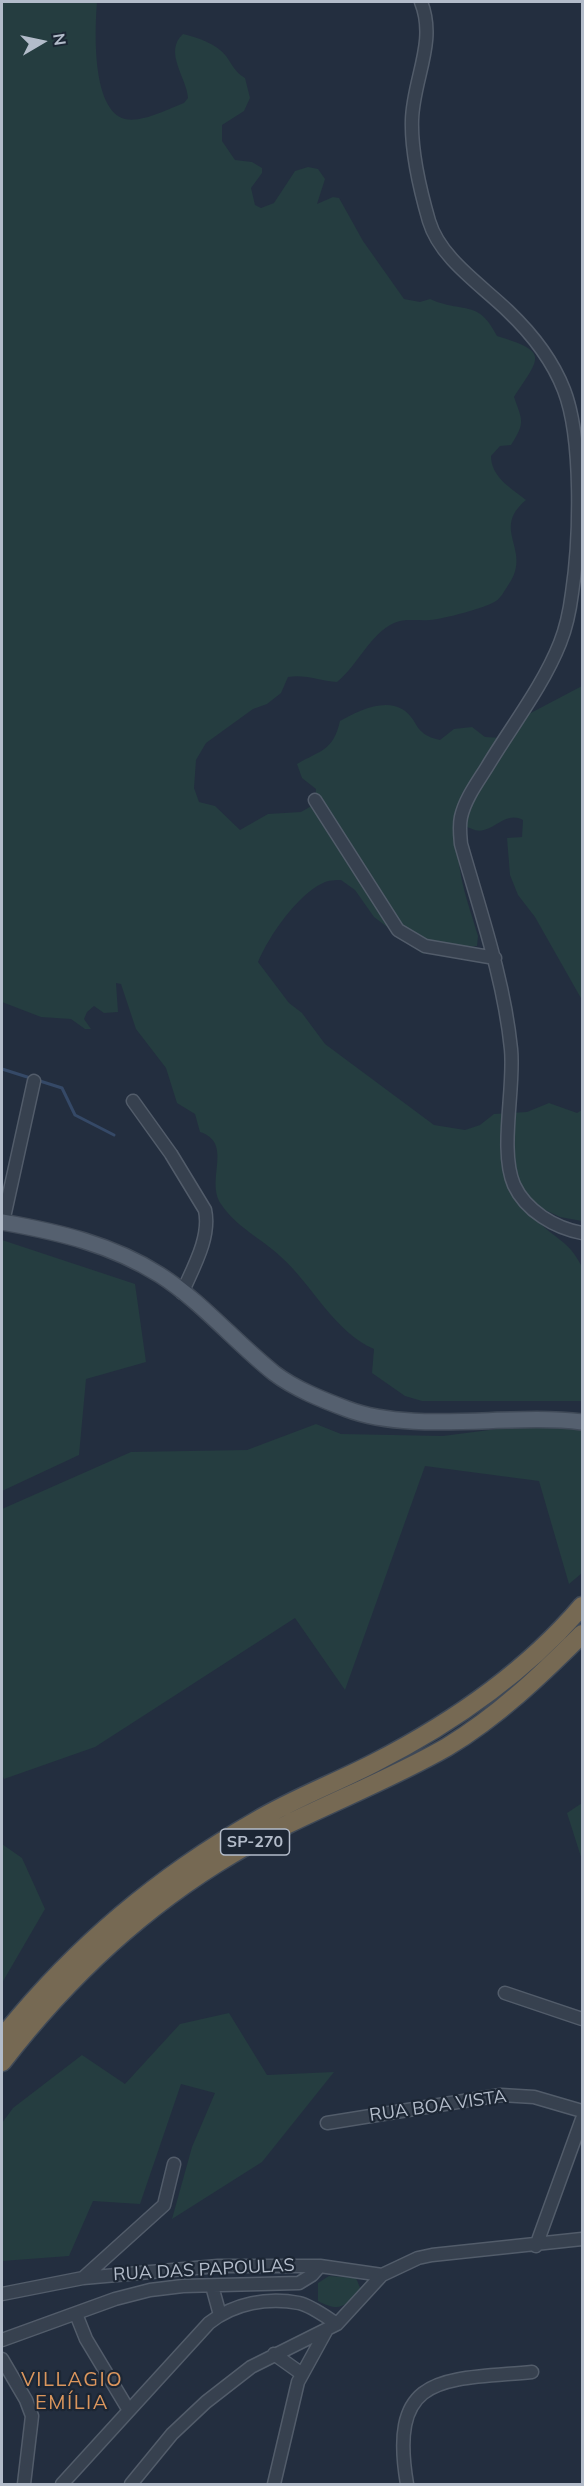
<!DOCTYPE html>
<meta charset="utf-8">
<style>
body{margin:0}
#map{position:relative;width:584px;height:2486px;overflow:hidden;background:#232e3f;font-family:Mulish,sans-serif}
canvas{display:block}
.frame{position:absolute;inset:0;border:3px solid #b3bcca;pointer-events:none}
.north{position:absolute;left:12px;top:12px;width:60px;height:60px;-webkit-text-stroke:4px #1c2634;paint-order:stroke;rotate:81deg;font-size:16px;font-weight:700;line-height:24px;text-align:center;color:#b3bcca}
.north::after{content:'';display:block;margin:auto;width:21px;height:27px;background:#b3bcca;clip-path:polygon(50% 0,100% 100%,50% 72%,0 100%)}
</style>
<div id="map">
<canvas width="584" height="2486"></canvas>
<div class="frame"></div>
<div class="north">N</div>
</div>
<script>
const c = document.querySelector('canvas').getContext('2d');
c.lineJoin = 'round';
function paint(path, color) {
  c.fillStyle = color;
  c.fill(path, 'evenodd');
}
function strokePath(path, color, width, dash) {
  c.strokeStyle = color;
  c.lineWidth = width;
  c.lineCap = dash ? 'butt' : 'round';
  c.setLineDash(dash || []);
  c.stroke(path);
}
function write(font, color, halo, rows, align = 'center') {
  c.font = font + ' Mulish,sans-serif';
  c.lineWidth = 4.5;
  c.setLineDash([]);
  c.textBaseline = 'middle';
  c.strokeStyle = halo;
  c.fillStyle = color;
  for (const [text, x, y, turn = 0] of rows) {
    c.save();
    c.translate(x, y);
    c.rotate((+turn || 0) * Math.PI / 180);
    c.textAlign = isNaN(turn) ? turn : align;
    if (halo) c.strokeText(text, 0, 0);
    c.fillText(text, 0, 0);
    c.restore();
  }
}
paint(new Path2D(`
 M2,2H97C95,28 91,110 125,119C142,123 168,109 184,103L188,98C187,78 163,52 183,34C198,38 216,43 226,56C233,66 235,72 245,78L250,98L244,111L222,125V141L235,160L252,162L262,168V173L251,188L255,205L261,208L274,203L295,171L308,167L318,169L325,179L317,204L333,197L339,198L363,241L404,299L420,302L430,299C463,314 478,298 497,336C549,352 541,356 514,397C522,420 526,422 511,445L500,446L491,456C491,477 511,488 526,500C489,531 535,550 507,587C504,591 501,598 496,601C486,608 443,619 430,620C418,621 405,618 394,623C370,634 358,665 337,682C319,681 306,674 288,677L281,693L267,704L253,709L206,743L196,760L194,788L199,802L215,806L240,830L268,814L301,812L315,804L316,789L302,778L297,764C321,750 333,751 340,721C356,712 383,698 402,709C420,720 412,734 440,740L454,729L472,727L485,737L501,738L525,716L582,686V1000L535,917L518,895L510,875L507,838L522,837L523,820C507,812 499,826 484,830C474,833 470,825 461,827C452,864 468,901 478,936L477,946L425,950L423,954L374,917L355,890L341,880C336,880 328,880 323,883C297,895 269,936 258,962L289,1003L302,1013L325,1044L434,1125L465,1130L480,1125L494,1114L527,1112L549,1103L577,1113L582,1110V1221L560,1217L539,1207L535,1217C552,1239 568,1238 582,1267V1401H422L405,1396L372,1373L374,1349C334,1332 312,1284 280,1256C262,1239 235,1226 221,1204C205,1180 234,1143 200,1132L195,1114L177,1103L166,1068L136,1029L121,984L116,983L118,1012L104,1013L94,1006L87,1012L84,1019L91,1029H85L71,1019L41,1017L2,1002Z
 M2,1240L135,1284L146,1362L86,1379L79,1455L2,1491Z
 M566,1420L582,1430V1573L569,1584L539,1481L425,1466L345,1690L295,1618L95,1747L4,1779L2,1775V1509L131,1452L247,1450L316,1424L341,1434L443,1436Z
 M582,1803V1860L567,1813Z
 M2,1844L22,1858L45,1909L2,1983Z
 M229,2013L267,2075L334,2072L262,2162L172,2219L192,2147L215,2093L181,2084L140,2204L93,2201L69,2256L2,2261V2123L13,2108L82,2055L125,2084L180,2024Z
 M329,2276L356,2278L361,2290C344,2306 341,2313 318,2301V2283Z`), '#253d40');
strokePath(new Path2D(`
 M2,1069L62,1088L75,1115L114,1135`), '#354967', 3);
const minor = new Path2D(`
 M421,2C437,42 413,79 412,120C411,152 420,190 429,221C440,258 480,284 508,311C531,333 552,359 564,390C583,439 580,540 572,593C570,609 566,628 560,643C543,686 511,727 487,767C477,783 465,799 461,817C459,826 460,834 461,844C480,911 504,979 511,1049C515,1088 499,1150 514,1185C526,1211 555,1228 582,1233
 M315,800L398,930L425,946L495,958
 M133,1101L171,1154L205,1210C211,1237 193,1268 182,1293
 M3,1222L34,1081
 M505,1993L582,2019
 M327,2123L501,2095L534,2097L582,2111
 M536,2246L582,2119
 M83,2278L164,2205L174,2164
 M212,2286L220,2315
 M2,2294L83,2278L218,2266H320L382,2275L418,2258L432,2255L582,2239
 M76,2314L86,2339L128,2409
 M2,2340L115,2299L150,2290L183,2286L299,2283L312,2275L320,2266
 M274,2354L302,2374
 M2,2359L26,2400L32,2416L24,2484
 M62,2484L209,2323C234,2303 268,2297 299,2303C312,2306 326,2317 337,2324
 M131,2484L172,2434L206,2402L251,2367L337,2324L382,2275
 M274,2484L298,2382L326,2331
 M407,2484C388,2372 444,2380 532,2372`);
const major = new Path2D(`
 M2,1222C58,1232 111,1244 160,1275C202,1302 235,1342 274,1373C295,1389 323,1400 347,1409C412,1434 511,1413 582,1422`);
const highway = new Path2D(`
 M2,2038C72,1950 158,1877 256,1821C293,1799 335,1783 374,1763C452,1723 525,1673 582,1606
 M2,2062C66,1979 141,1908 232,1854C301,1813 377,1787 447,1747C497,1717 541,1675 582,1634`);
strokePath(minor, '#525c6a', 15);
strokePath(major, '#404a58', 18);
strokePath(highway, '#3f4957', 21);
strokePath(minor, '#37414f', 12);
strokePath(major, '#55606f', 15);
strokePath(highway, '#766953', 18);
for (const [x, y, w] of [
 [255,1842,69]
]) {
  const box = new Path2D();
  box.roundRect(x - w / 2, y - 13, w, 26, 4.5);
  c.fillStyle = '#1c2634';
  c.fill(box);
  strokePath(box, '#b3bcca', 1.5);
}
write('bold 16px', '#b3bcca', null, [
 ["SP-270",255,1842]
]);
write('18px', '#b3bcca', '#1c2634', [
 ["RUA BOA VISTA",438,2106,-8],
 ["RUA DAS PAPOULAS",204,2270,-3]
]);
c.letterSpacing = '1.5px';
write('20px', '#db965d', '#1c2634', [
 ["VILLAGIO",72,2380],
 ["EMÍLIA",72,2403]
]);
c.letterSpacing = '0px';
</script>
